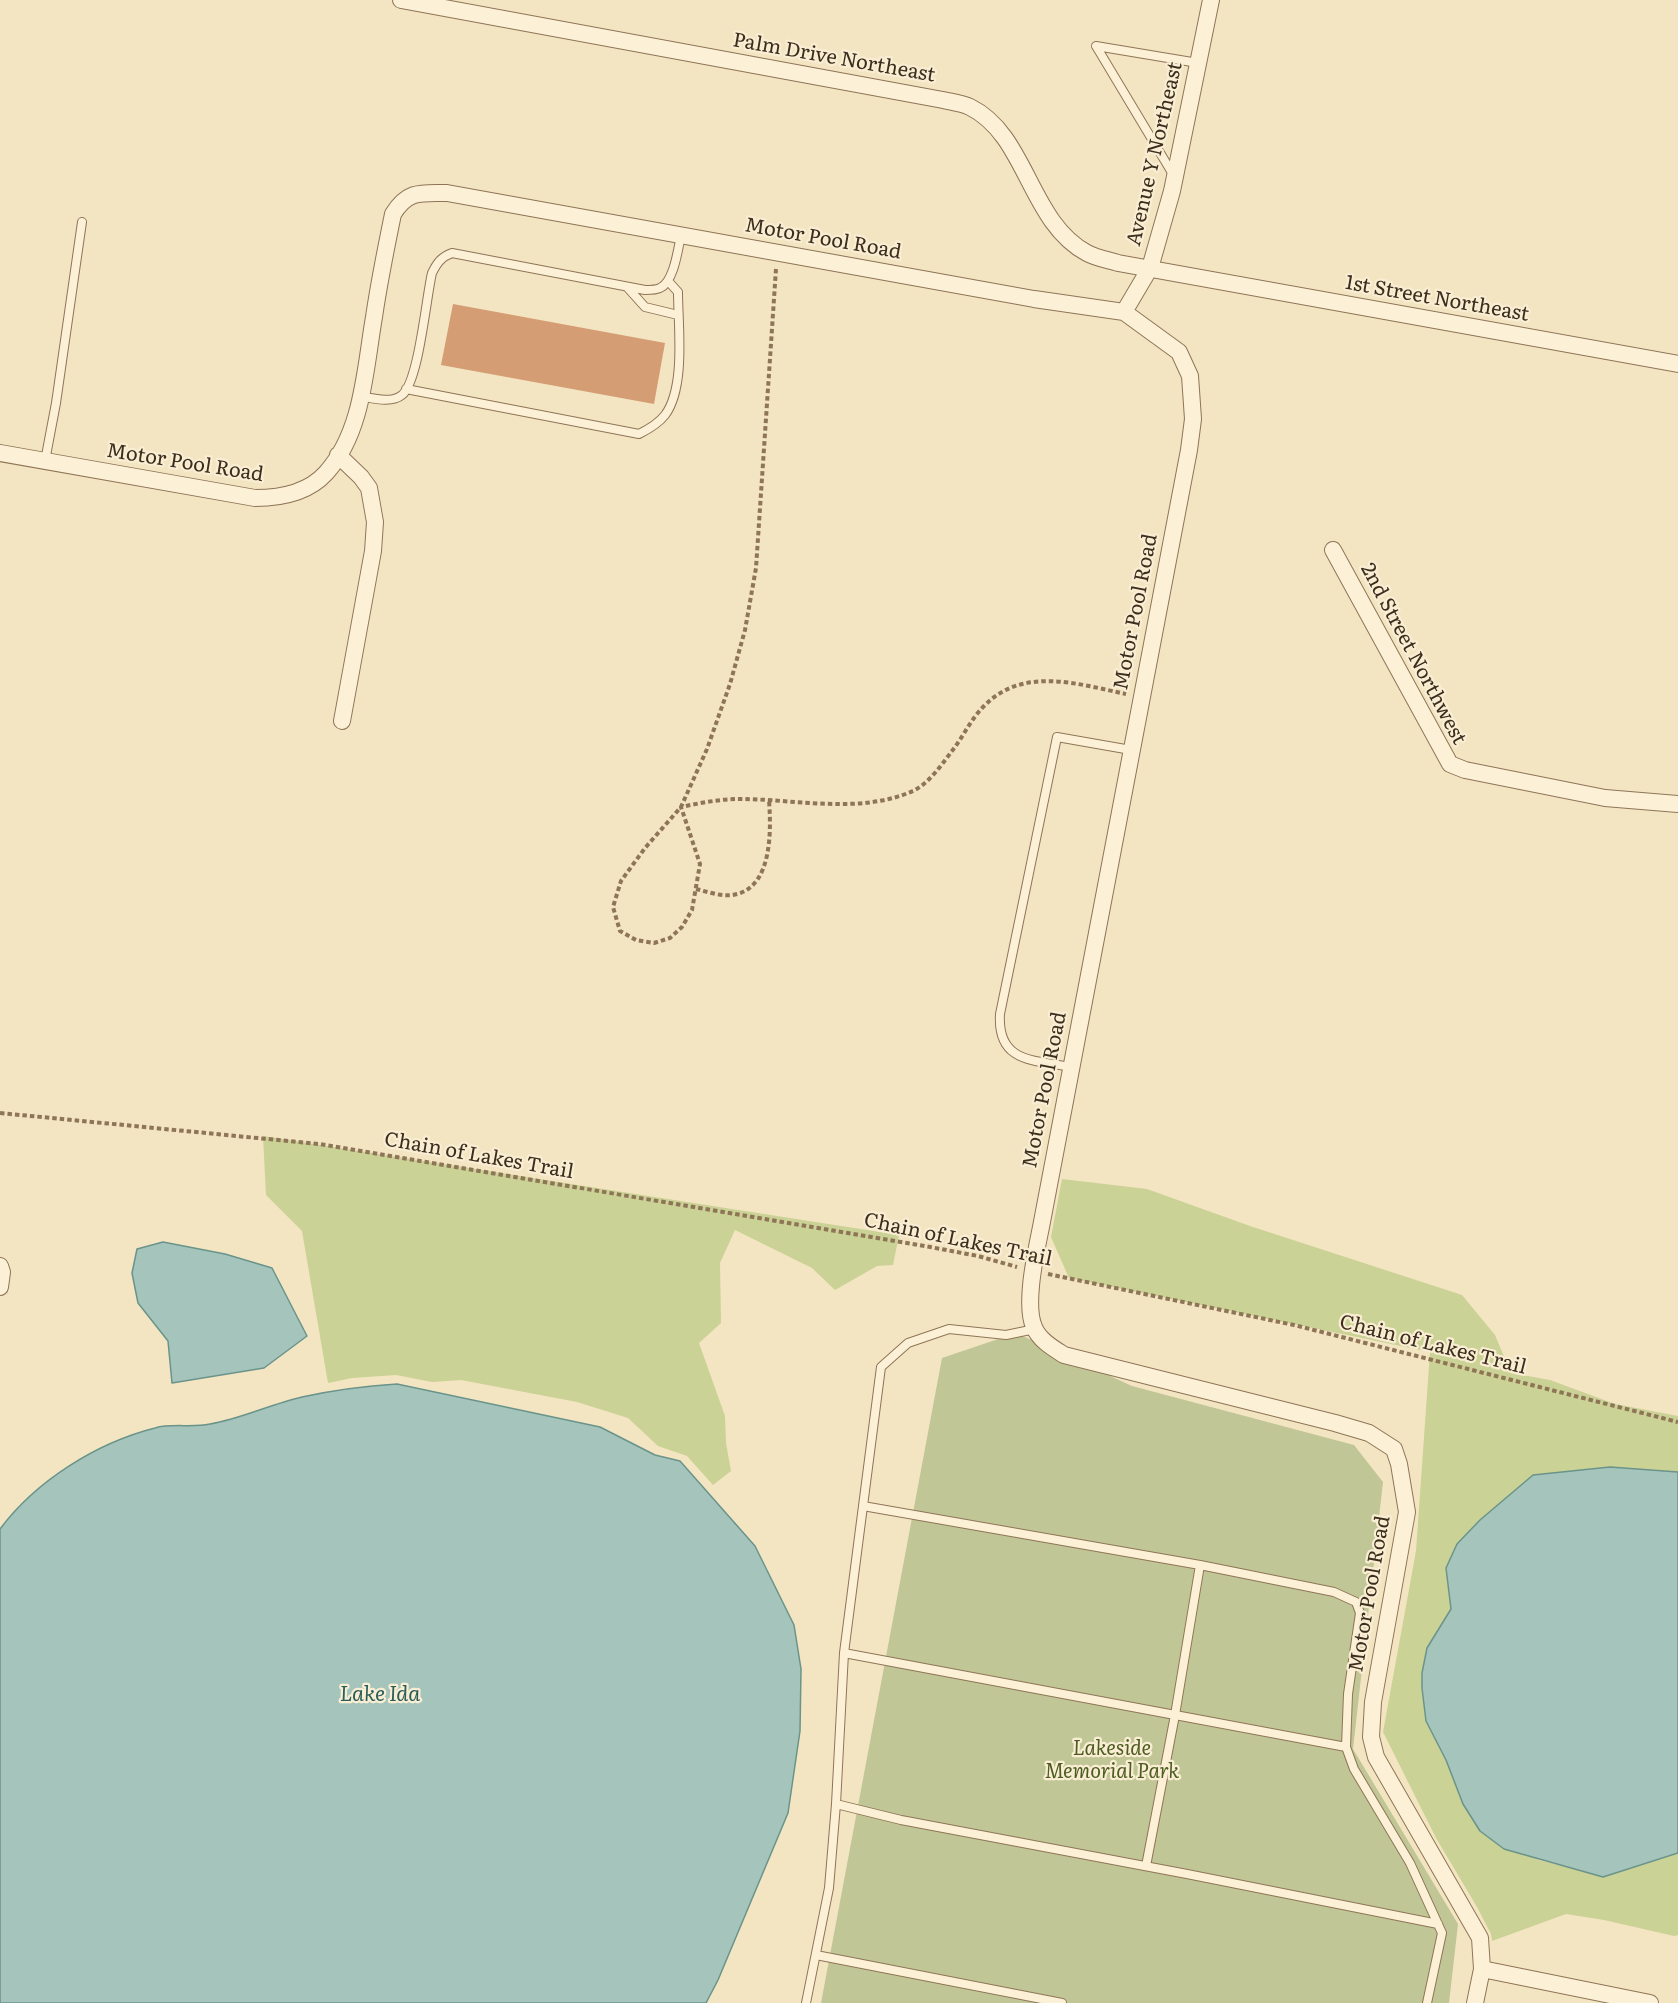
<!DOCTYPE html>
<style>
body{margin:0}
canvas{display:block;background:#f3e4c2}
</style>
<canvas width="1678" height="2003"></canvas>
<script>
const c = document.querySelector('canvas').getContext('2d');
c.lineJoin = 'round';
function paint(path, color) {
  c.fillStyle = color;
  c.fill(path, 'evenodd');
}
function strokePath(path, color, width, dash) {
  c.strokeStyle = color;
  c.lineWidth = width;
  c.lineCap = dash ? 'butt' : 'round';
  c.setLineDash(dash || []);
  c.stroke(path);
}
function write(font, color, halo, rows, align = 'center') {
  c.font = font + ' Literata,serif';
  c.lineWidth = 4.5;
  c.setLineDash([]);
  c.textBaseline = 'middle';
  c.strokeStyle = halo;
  c.fillStyle = color;
  for (const [text, x, y, turn = 0] of rows) {
    c.save();
    c.translate(x, y);
    c.rotate((+turn || 0) * Math.PI / 180);
    c.textAlign = isNaN(turn) ? turn : align;
    if (halo) c.strokeText(text, 0, 0);
    c.fillText(text, 0, 0);
    c.restore();
  }
}
paint(new Path2D(`
 M263,1136L899,1235L893,1265L877,1266L835,1290L812,1268L735,1230L720,1263L721,1323L699,1343L725,1416L726,1443L731,1471L713,1485L687,1456L658,1446L628,1418L577,1402L461,1380L432,1382L396,1375L352,1378L328,1383L302,1231L266,1195Z
 M1062,1179L1147,1189L1250,1226L1462,1295L1495,1335L1511,1373L1550,1380L1615,1404L1678,1416V1472L1610,1467L1446,1568L1452,1609L1438,1629L1422,1673V1688L1426,1721L1446,1760L1538,1860L1603,1876L1678,1853V1935L1674,1936L1604,1920L1566,1914L1492,1941L1491,1934L1477,1907L1436,1838L1383,1732L1416,1551L1430,1352L1069,1278L1051,1237Z`), '#cbd295');
paint(new Path2D(`
 M1016,1333L1132,1386L1354,1445L1383,1482L1353,1749L1458,1924L1449,2003H821L942,1358Z`), '#c0c695');
const water = new Path2D(`
 M163,1242L225,1254L272,1268L307,1336L264,1368L172,1383L168,1341L138,1303L132,1273L137,1249Z
 M397,1384L600,1427L655,1455L680,1461L755,1546L794,1625L801,1669L800,1731L788,1813L718,1980L706,2003H0V1529C36,1481 96,1443 155,1428C172,1423 192,1428 210,1424C241,1419 271,1404 302,1397C334,1390 365,1386 397,1384Z
 M1610,1467L1678,1472V1853L1603,1877L1504,1849L1480,1831L1463,1804L1446,1760L1426,1721L1422,1688V1673L1427,1648L1451,1609L1446,1568L1457,1544L1480,1520L1533,1475Z`);
paint(water, '#a5c5bc');
strokePath(water, '#6a948a', 1.5);
paint(new Path2D(`
 M453,304L665,343L654,404L441,365Z`), '#d59d74');
const service = new Path2D(`
 M1174,176L1096,46L1198,63
 M627,287L645,307L678,315
 M406,389L639,434C649,429 658,424 665,415C686,387 678,325 678,292L668,281
 M360,396C372,398 391,404 402,395C419,381 426,298 432,273C437,263 441,257 452,253L645,290C650,290 656,290 660,288C674,282 678,249 681,235
 M45,461L56,403L82,222
 M1071,1067C1034,1060 997,1063 1000,1014L1057,737L1131,750
 M863,1506L881,1367L908,1343L949,1329L1006,1335L1035,1329
 M844,1653L1346,1747
 M836,1804L901,1820L1187,1874L1438,1924
 M1146,1866L1175,1715L1200,1565
 M816,1955L1062,2003
 M806,2003L829,1888L836,1804L844,1653L863,1506L1200,1565L1334,1592L1356,1602L1360,1613L1348,1694L1346,1747L1354,1769L1410,1863L1442,1933L1427,2003`);
const minor = new Path2D(`
 M401,0L943,100C951,102 962,103 970,107C1027,135 1029,222 1087,253C1096,258 1108,260 1118,263L1678,364
 M1124,312L1150,268L1172,191L1211,0
 M0,453L255,498C281,498 308,493 326,473C363,432 365,369 374,317C379,283 386,248 393,214C408,190 421,193 447,193L1034,299L1124,312L1179,352L1190,376L1193,419L1189,450L1041,1227C1036,1252 1024,1304 1034,1327C1039,1340 1053,1348 1064,1355L1335,1423L1369,1433L1394,1449L1399,1464L1407,1512L1373,1702L1371,1737L1376,1757L1480,1938L1482,1969L1475,2003
 M338,455L361,477L369,488L375,522L373,551L342,721
 M1333,550L1450,764L1465,770L1605,798L1678,804
 M0,1266L2,1272L0,1287
 M1482,1969L1650,2003`);
strokePath(service, '#8f7557', 10);
strokePath(minor, '#8f7557', 18);
strokePath(new Path2D(`
 M776,269L756,568L745,630L730,684L707,749L681,807L645,848L621,881L613,907L620,931L636,940L654,943L670,938L682,927L692,910L700,864L681,807C700,803 720,799 739,799C796,799 862,815 915,790C930,782 942,764 952,751C963,737 971,719 984,706C1023,666 1078,684 1126,694
 M696,889C709,892 724,898 737,894C773,885 771,828 769,800
 M0,1113L319,1144L925,1246L978,1256L1017,1267
 M1048,1274L1294,1325L1678,1422`), '#8f7557', 4, [4.5, 3]);
strokePath(service, '#fcf1d7', 8);
strokePath(minor, '#fcf1d7', 16);
write('20px', '#3d2d1d', '#f9eed3', [
 ["Palm Drive Northeast",834,58,10],
 ["Avenue Y Northeast",1155,154,-77],
 ["Motor Pool Road",823,239,10],
 ["1st Street Northeast",1437,299,10],
 ["Motor Pool Road",185,463,9],
 ["Motor Pool Road",1136,612,-79],
 ["2nd Street Northwest",1413,654,62],
 ["Motor Pool Road",1045,1090,-79],
 ["Chain of Lakes Trail",479,1156,10],
 ["Chain of Lakes Trail",958,1240,12],
 ["Chain of Lakes Trail",1433,1345,14],
 ["Motor Pool Road",1370,1594,-80]
]);
write('italic 20px', '#4d5c21', '#f9eed3', [
 ["Lakeside",1112,1749],
 ["Memorial Park",1112,1772]
]);
write('italic 21px', '#2a5e5b', '#f9eed3', [
 ["Lake Ida",380,1695]
]);
</script>
